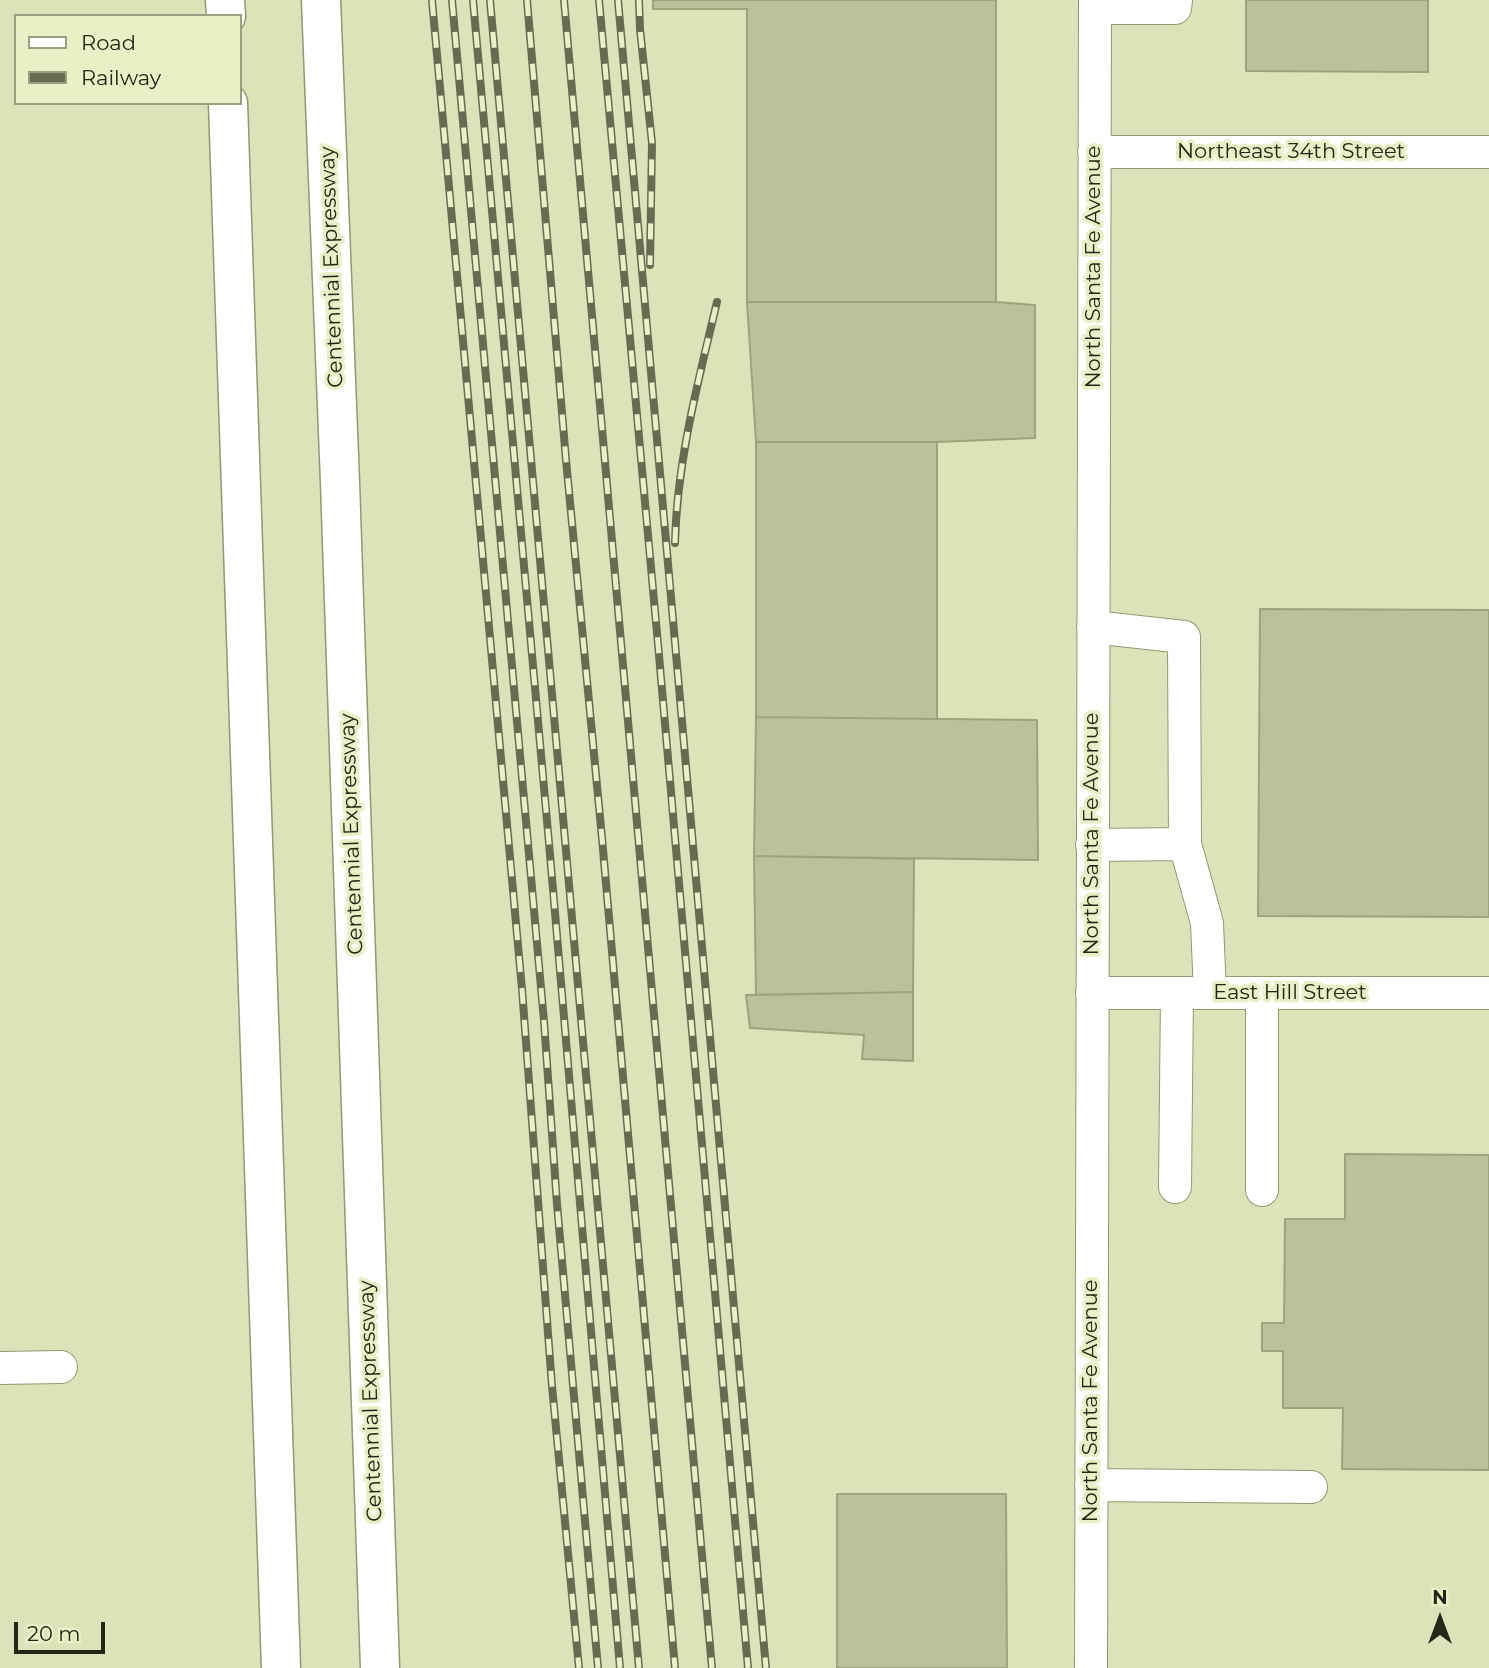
<!DOCTYPE html>
<style>
body{margin:0}
#map{position:relative;width:1489px;height:1668px;overflow:hidden;background:#dee2b9;font-family:Montserrat,sans-serif}
canvas{display:block}
.legend{position:absolute;left:14px;top:14px;width:228px;height:91px;box-sizing:border-box;background:#ebefc6;border:2px solid #9b9f80;margin:0;padding:9px 12px;list-style:none;font-size:21px;color:#242616}
.legend li{display:flex;align-items:center;gap:14px;height:35px}
.legend b{width:35px;border:2px solid #9b9f80}
.north{position:absolute;left:1405px;top:1584px;width:70px;height:70px;-webkit-text-stroke:5px #ebefc6;paint-order:stroke;rotate:0deg;font-size:19px;font-weight:700;line-height:28px;text-align:center;color:#242616}
.north::after{content:'';display:block;margin:auto;width:24px;height:32px;background:#242616;clip-path:polygon(50% 0,100% 100%,50% 72%,0 100%)}
.scale{position:absolute;left:14px;top:1622px;width:91px;height:32px;box-sizing:border-box;border:4px solid #242616;border-top:0;padding-left:9px;font-size:21px;line-height:24px;white-space:nowrap;color:#242616;-webkit-text-stroke:5px #ebefc6;paint-order:stroke}
</style>
<div id="map">
<canvas width="1489" height="1668"></canvas>
<ul class="legend">
<li><b style="height:9px;background:#fff"></b>Road</li>
<li><b style="height:9px;background:#686b52"></b>Railway</li>
</ul>
<div class="north">N</div>
<div class="scale">20 m</div>
</div>
<script>
const c = document.querySelector('canvas').getContext('2d');
c.lineJoin = 'round';
function paint(path, color) {
  c.fillStyle = color;
  c.fill(path, 'evenodd');
}
function strokePath(path, color, width, dash) {
  c.strokeStyle = color;
  c.lineWidth = width;
  c.lineCap = dash ? 'butt' : 'round';
  c.setLineDash(dash || []);
  c.stroke(path);
}
function write(font, color, halo, rows, align = 'center') {
  c.font = font + ' Montserrat,sans-serif';
  c.lineWidth = 7;
  c.setLineDash([]);
  c.textBaseline = 'middle';
  c.strokeStyle = halo;
  c.fillStyle = color;
  for (const [text, x, y, turn = 0] of rows) {
    c.save();
    c.translate(x, y);
    c.rotate((+turn || 0) * Math.PI / 180);
    c.textAlign = isNaN(turn) ? turn : align;
    if (halo) c.strokeText(text, 0, 0);
    c.fillText(text, 0, 0);
    c.restore();
  }
}
const building = new Path2D(`
 M653,0H996V302H747V9H653Z
 M1246,0H1428V72L1246,71Z
 M747,302H996L1035,305V438L937,442H756Z
 M756,442H937V719L756,717Z
 M1260,609L1489,610V917L1258,916Z
 M756,717L1037,720L1038,860L754,856Z
 M754,856L914,859L913,992L756,995Z
 M913,992V1061L862,1059L864,1035L750,1028L746,995Z
 M1345,1154L1489,1155V1470L1342,1469L1343,1408H1283V1351H1262V1323H1284L1285,1219H1345Z
 M837,1494H1006L1007,1668H837Z`);
paint(building, '#bdc199');
strokePath(building, '#9fa37c', 2);
const minor = new Path2D(`
 M1095,8H1175L1176,0
 M1094,152H1489
 M1185,844L1207,923L1210,993
 M1092,845L1185,844L1184,637L1093,627
 M1092,993H1489
 M1175,1187L1177,993
 M1262,1190V993
 M0,1368L61,1367
 M1091,1485L1311,1487
 M1091,1668L1095,0`);
const highway = new Path2D(`
 M225,0L226,16
 M321,0L340,482L380,1668
 M228,103L281,1668`);
strokePath(minor, '#949872', 34);
strokePath(highway, '#949872', 41);
strokePath(minor, '#fff', 32);
strokePath(highway, '#fff', 38);
const rail = new Path2D(`
 M432,0L522,989L552,1386L579,1668
 M452,0L544,1021L557,1204L598,1668
 M473,0L549,843L620,1668
 M490,0L639,1668
 M527,0L566,460L602,838L675,1668
 M564,0L712,1668
 M599,0L658,644L748,1668
 M618,0L766,1668
 M639,0L640,29L652,143L650,265
 M675,543C677,461 698,382 717,302`);
strokePath(rail, '#686b52', 8);
strokePath(rail, '#ebefc6', 5, [16]);
write('21px', '#242616', '#ebefc6', [
 ["Northeast 34th Street",1291,152],
 ["Centennial Expressway",332,267,-92],
 ["North Santa Fe Avenue",1094,267,-90],
 ["Centennial Expressway",352,834,-92],
 ["North Santa Fe Avenue",1092,834,-90],
 ["East Hill Street",1290,993],
 ["Centennial Expressway",371,1401,-92],
 ["North Santa Fe Avenue",1091,1401,-90]
]);
</script>
